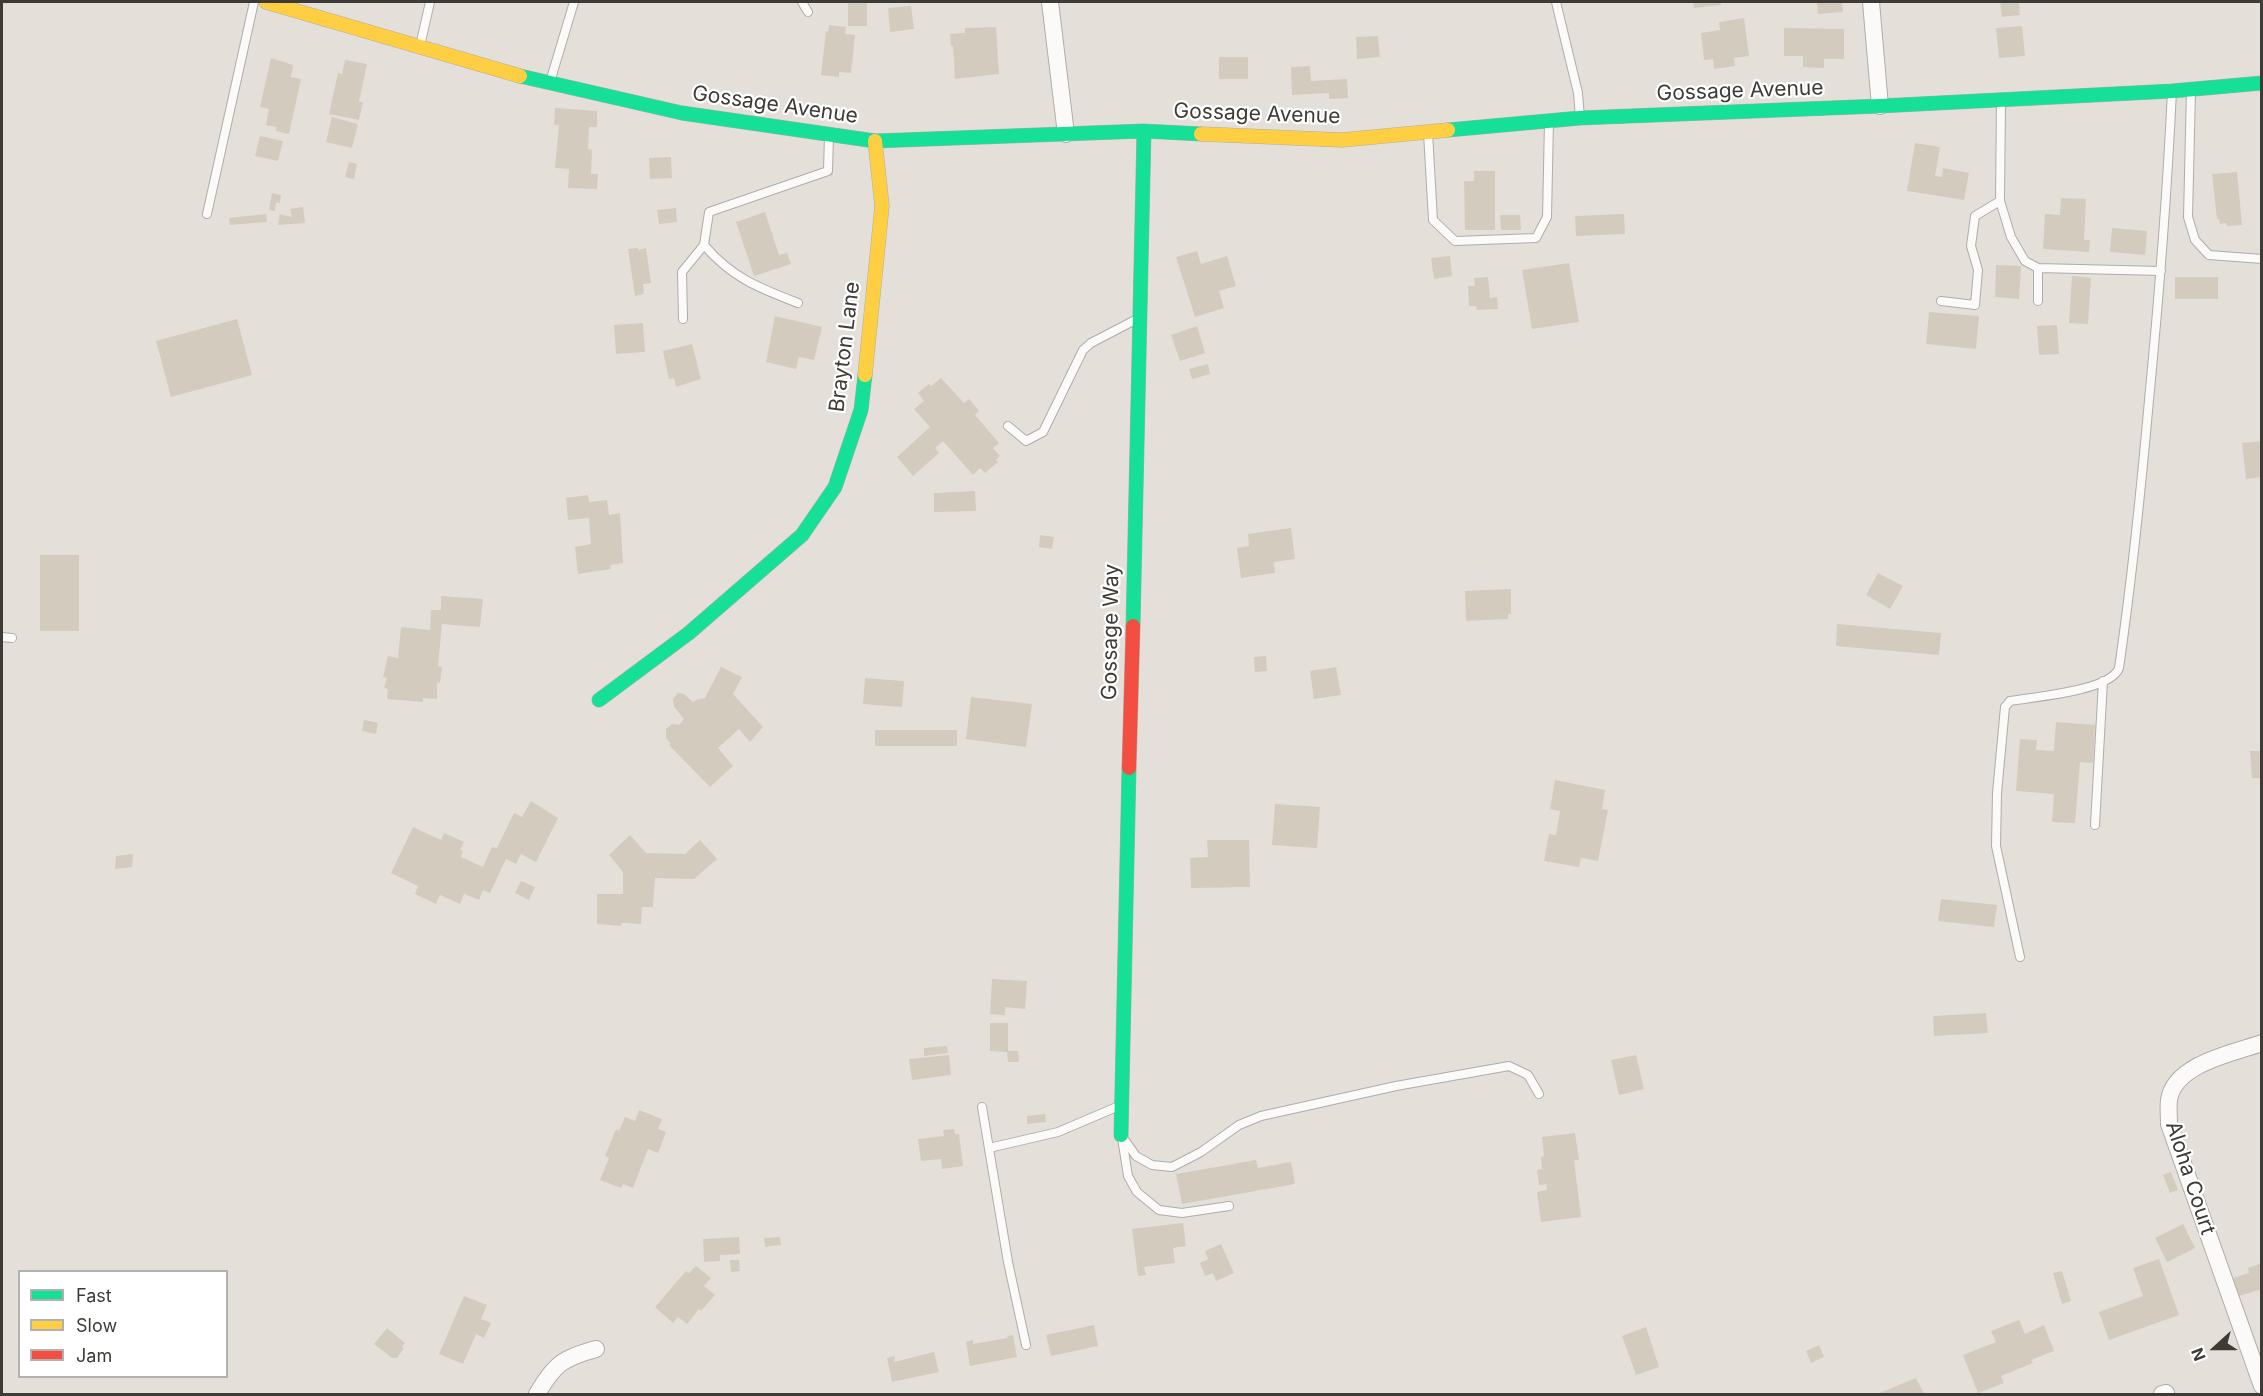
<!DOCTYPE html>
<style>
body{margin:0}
#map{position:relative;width:2263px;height:1396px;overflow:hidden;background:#e4e0d9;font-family:Inter,sans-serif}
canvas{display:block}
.frame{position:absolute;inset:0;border:3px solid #3e3b36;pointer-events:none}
.legend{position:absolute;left:18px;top:1270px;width:210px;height:108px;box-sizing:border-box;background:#fff;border:2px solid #b2b1af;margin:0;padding:8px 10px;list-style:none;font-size:18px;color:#3e3b36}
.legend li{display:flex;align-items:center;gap:12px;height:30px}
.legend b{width:30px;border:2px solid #b2b1af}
.north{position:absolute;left:2185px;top:1318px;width:60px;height:60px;-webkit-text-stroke:4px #fff;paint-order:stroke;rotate:249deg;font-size:16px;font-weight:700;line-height:24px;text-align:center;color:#3e3b36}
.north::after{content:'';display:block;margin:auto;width:21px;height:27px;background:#3e3b36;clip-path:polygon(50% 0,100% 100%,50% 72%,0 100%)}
</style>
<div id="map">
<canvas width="2263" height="1396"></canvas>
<div class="frame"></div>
<ul class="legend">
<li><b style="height:8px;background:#16e098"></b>Fast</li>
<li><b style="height:8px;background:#ffcf43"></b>Slow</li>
<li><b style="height:8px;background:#f24e42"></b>Jam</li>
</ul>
<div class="north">N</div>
</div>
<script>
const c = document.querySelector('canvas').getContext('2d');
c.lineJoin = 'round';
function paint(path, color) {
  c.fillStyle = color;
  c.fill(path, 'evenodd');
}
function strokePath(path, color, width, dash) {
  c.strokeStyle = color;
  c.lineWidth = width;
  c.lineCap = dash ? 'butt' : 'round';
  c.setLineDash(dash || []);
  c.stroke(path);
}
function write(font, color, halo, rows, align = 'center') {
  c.font = font + ' Inter,sans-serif';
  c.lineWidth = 4.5;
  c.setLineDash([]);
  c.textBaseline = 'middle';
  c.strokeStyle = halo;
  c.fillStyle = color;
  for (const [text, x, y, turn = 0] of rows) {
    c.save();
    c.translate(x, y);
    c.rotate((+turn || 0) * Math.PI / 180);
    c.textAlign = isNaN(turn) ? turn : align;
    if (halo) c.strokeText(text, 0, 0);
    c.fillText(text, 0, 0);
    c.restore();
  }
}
paint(new Path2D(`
 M848,2H867V26H848Z
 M1693,2H1720L1721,5L1694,8Z
 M1817,2H1842L1843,12L1818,14Z
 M2000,2H2019L2020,15L2002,17Z
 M911,6L914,29L890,32L888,8Z
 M1744,18L1749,56L1734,58L1735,66L1714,69L1713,59L1704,60L1701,33L1720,30L1719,22Z
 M829,25L846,27L845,34L855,35L851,73L839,72V77L821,75L826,31L828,32Z
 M2022,26L2025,56L1999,58L1996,28Z
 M996,27L999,74L955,79L953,46H951L950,34L965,33V28Z
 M1784,28L1844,29V59H1824V68L1803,67V56H1784Z
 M1378,36L1380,57L1357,59L1356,37Z
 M1219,57H1248V79H1219Z
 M271,58L293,65L291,77L301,79L289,134L276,131V127L266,125L269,109L260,107Z
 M345,60L367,64L359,102H363L359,120L329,114L338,73L342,74Z
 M1310,66L1311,81L1347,79L1348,98L1329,99V93L1292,95L1291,67Z
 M555,108L597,111V127H589L588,149L592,150L591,174H598L597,189L568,188L569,169L555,168L559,125H554Z
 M332,117L358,124L352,148L326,142Z
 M260,136L283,141L278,161L255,156Z
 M1915,143L1940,147L1935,176L1942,177L1943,168L1969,173L1964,200L1907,191Z
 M671,157L672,178L650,179L649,158Z
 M349,162L357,164L354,179L345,177Z
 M1474,171H1495V230H1465L1464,181H1474Z
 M2237,172L2242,225L2227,226L2226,223L2220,224L2219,219H2217L2212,174Z
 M272,193L281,195L280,203L276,202L275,211L269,210Z
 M2061,198L2086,199L2084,240H2090L2089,252L2043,249L2045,214L2060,215Z
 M303,207L305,223L278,225L280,214L292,217L290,209Z
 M676,208L677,222L659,224L657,210Z
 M765,212L779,255L787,253L791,264L754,276L736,222Z
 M266,214L267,222L230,225L229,218Z
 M1624,214L1625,234L1576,236L1575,216Z
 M1500,215H1520L1521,230H1501Z
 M2112,228L2147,231L2145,255L2110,252Z
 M638,248V250L646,248L651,283L643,284L644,294L635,296L628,249Z
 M1197,251L1201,264L1227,256L1236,286L1219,291L1224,308L1195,317L1176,257Z
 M1450,256L1452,276L1434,279L1431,258Z
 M1569,263L1579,322L1532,329L1522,270Z
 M1996,265L2021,266L2019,299L1995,297Z
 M2072,276L2091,278L2088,324L2069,323Z
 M1488,277L1490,298L1497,297L1498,309L1477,310L1476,306H1469L1468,286H1475L1474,278Z
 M2175,277H2218V299H2175Z
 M1929,312L1979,316L1976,349L1926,344Z
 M775,316L822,327L814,360L799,357L796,369L766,362Z
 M237,319L252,375L171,397L156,341Z
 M643,323L645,352L616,354L614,325Z
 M2057,325L2059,354L2039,355L2037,326Z
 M1197,326L1205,353L1180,361L1171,335Z
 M692,344L701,379L676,387L674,378L669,379L663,351Z
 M1208,364L1210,374L1192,379L1189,369Z
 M941,378L964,403L969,399L979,411L975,415L999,443L993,448L1000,456L996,460L998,462L985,473L980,468L973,475L943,441L935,448L939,453L913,476L897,457L930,427L914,409L924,401L918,393L929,384L931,386Z
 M2262,441V477L2246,479L2242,443Z
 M975,491L976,511L934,512V493Z
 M588,495L589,502L607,500L609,515L620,513L623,563L610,565L611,569L578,574L575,547L591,544L589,518L568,520L566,498Z
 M1291,528L1295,559L1274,562L1275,573L1241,578L1237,548L1249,546L1248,534Z
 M1040,535L1054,537L1052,549L1039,547Z
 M40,555H79V631H40Z
 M1878,573L1903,586L1890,609L1866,595Z
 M1511,589V614H1508V619L1466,621L1465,591Z
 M441,596L483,599L480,627L442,624L438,666L442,667L440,683L437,682V699L423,698V702L387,699L388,689L384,688L387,678L383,677L388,656L398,658L401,627L430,630L431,610H441Z
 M1837,624L1941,633L1939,655L1836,646Z
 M1266,656L1267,671L1255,672L1254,657Z
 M721,667L742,677L733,694L763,727L750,742L739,729L718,748L733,766L710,787L669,745L671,744L666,738V729L672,724L679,725L684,719L674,707L673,699L678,693L684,694L693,702L696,700L705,698Z
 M1336,667L1341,695L1314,699L1310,671Z
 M865,678L904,681L902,707L863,704Z
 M971,697L1032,704L1026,747L966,739Z
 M364,720L378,723L376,734L362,731Z
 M2056,722L2095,725L2093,763L2080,762L2075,823L2052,822L2054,794L2016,791L2020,739L2037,740L2036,750L2054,751Z
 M875,730H957V746H875Z
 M2250,751H2262V778H2252Z
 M1555,780L1605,790L1602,809L1608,810L1598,861L1581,858L1579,867L1544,861L1549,834L1556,835L1560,811L1550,809Z
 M531,801L558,818L536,862L521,854L516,864L506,859L490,893L483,890L479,900L464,894L460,904L440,895L436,904L415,894L418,886L391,873L413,827L441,840L444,833L464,842L460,850L463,851L461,857L483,867L492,847L497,848L514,813L522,817Z
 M1275,804L1320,807L1317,848L1272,845Z
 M630,835L646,853L685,854L700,840L717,859L694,879L655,878L653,907H642L641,924L622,923L621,926L597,924V894H623V872L609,855Z
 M1207,840H1249L1250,887L1191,888L1190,858L1208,857Z
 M133,854L132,867L115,869L116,856Z
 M521,881L535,887L529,900L515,893Z
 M1941,899L1997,905L1994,927L1938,921Z
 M992,979L1027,981L1025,1009L1005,1007V1015L990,1014Z
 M1986,1013L1988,1033L1934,1036L1933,1016Z
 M990,1023H1008V1051H1018L1019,1062H1008L1007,1052L990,1051Z
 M947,1046L948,1053L924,1056V1048Z
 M949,1055L951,1075L912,1080L909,1059Z
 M1636,1055L1644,1089L1619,1095L1611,1060Z
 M639,1110L662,1119L658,1129L666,1132L658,1153L648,1149L633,1188L623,1184L621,1188L600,1180L609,1158L605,1156L616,1129L619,1131L625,1117L635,1121Z
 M1045,1114L1046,1122L1027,1124V1116Z
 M954,1129L955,1134H959L963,1166L942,1169L941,1159L921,1161L918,1139L944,1136L943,1130Z
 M1575,1133L1579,1160H1574L1581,1217L1541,1222L1537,1192L1547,1190L1546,1184L1539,1185L1537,1170L1542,1169L1541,1157L1544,1156L1542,1137Z
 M1256,1160L1258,1168L1291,1162L1295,1184L1182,1204L1176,1174Z
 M2171,1172L2178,1190L2170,1193L2163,1175Z
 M1183,1223L1186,1246L1173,1248L1175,1263L1144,1267L1146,1275L1138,1276L1132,1229Z
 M2183,1224L2195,1248L2167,1262L2155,1238Z
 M739,1237L740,1254L720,1255V1261L704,1262L703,1239Z
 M780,1237L781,1245L765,1247L764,1238Z
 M1221,1244L1234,1273L1216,1281L1213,1273L1205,1276L1200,1263L1208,1259L1205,1251Z
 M2159,1259L2179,1315L2109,1340L2099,1312L2143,1296L2133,1268Z
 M730,1260H739L740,1271L731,1272Z
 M2262,1263V1289L2239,1296L2233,1278L2249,1273L2248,1268Z
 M696,1266L711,1278L704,1286L715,1295L701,1311L699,1309L687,1324L678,1317L673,1323L655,1307L686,1271L689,1273Z
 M2062,1271L2071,1301L2062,1304L2053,1273Z
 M464,1296L487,1305L481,1319L491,1323L484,1338L476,1334L463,1364L439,1354Z
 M2019,1320L2025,1334L2044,1325L2054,1351L2031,1360L2033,1363L2001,1376L2004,1383L1978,1393L1963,1355L1996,1342L1991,1331Z
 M1094,1325L1098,1346L1051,1356L1046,1335Z
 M1646,1327L1659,1367L1636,1375L1622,1336Z
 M387,1328L405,1343L402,1347L404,1348L397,1358H392L374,1344Z
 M1013,1335L1017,1357L970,1366L966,1342L973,1340V1344L1008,1338L1007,1336Z
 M1819,1345L1824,1357L1811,1363L1806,1351Z
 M934,1352L939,1372L892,1382L887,1358L895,1356L894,1362Z
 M1916,1378L1924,1394H1877Z`), '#d3cbbe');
const lane = new Path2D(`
 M802,2L808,12
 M1556,2L1578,93L1580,118
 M420,46L430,2
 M550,82L574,2
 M2191,90L2188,217L2195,240L2209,255L2262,259
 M1428,133L1433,220L1455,241L1536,238L1547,217L1549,121
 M2000,201L2011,237L2025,261L2038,268L2161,271
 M207,214L254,2
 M2038,268V301
 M1941,301L1975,305L1978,270L1971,246L1975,216L2000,201L2001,100
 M798,303C759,288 732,278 704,245L709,212L828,171L829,135
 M683,319L682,272L704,245
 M1008,426L1026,441L1043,432L1083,350L1091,343L1137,319
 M2,637L12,638
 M2095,825L2103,681
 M2020,957L1996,846L1997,793L2005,707L2010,701C2033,697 2111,691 2119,668C2132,579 2141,490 2149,400C2159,297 2167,195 2172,91
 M982,1107L1008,1262L1026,1345
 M1121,1135L1136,1156L1152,1165L1172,1167L1201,1152L1239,1125L1261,1116L1396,1086L1509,1066L1528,1075L1539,1094
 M1122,1138L1128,1176L1137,1192L1159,1210L1182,1213L1229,1206
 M989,1148L1058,1132L1119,1106`);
const street = new Path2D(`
 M1050,2L1066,134
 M1871,2L1880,106
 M2262,1043C2233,1053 2174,1064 2169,1100C2168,1108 2169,1116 2169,1124L2262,1386
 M537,1394C554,1365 562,1358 596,1349
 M2162,1394L2166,1393`);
const fast = new Path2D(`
 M520,76L682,113L875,141L1144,131L1201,134
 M1448,130L1580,118L1880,106L2172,91L2262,83
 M1133,626L1144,131
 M599,700L689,633L802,535L835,487L861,410L865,375
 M1121,1135L1129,768`);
const slow = new Path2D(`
 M266,2L520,76
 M1201,134L1342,140L1448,130
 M865,375L882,206L875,141`);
const jam = new Path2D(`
 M1129,768L1133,626`);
strokePath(lane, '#b0aca7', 10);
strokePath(street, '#b0aca7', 18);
strokePath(fast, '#b0aca7', 15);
strokePath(slow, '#b0aca7', 15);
strokePath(jam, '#b0aca7', 15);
strokePath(lane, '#fbfaf9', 8);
strokePath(street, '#fbfaf9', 16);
strokePath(fast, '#16e098', 14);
strokePath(slow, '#ffcf43', 14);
strokePath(jam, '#f24e42', 14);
write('21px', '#3e3b36', '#fff', [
 ["Gossage Avenue",1740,91,-2],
 ["Gossage Avenue",775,105,8],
 ["Gossage Avenue",1257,114,2],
 ["Brayton Lane",845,347,-83],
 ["Gossage Way",1111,632,-89],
 ["Aloha Court",2190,1178,72]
]);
</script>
